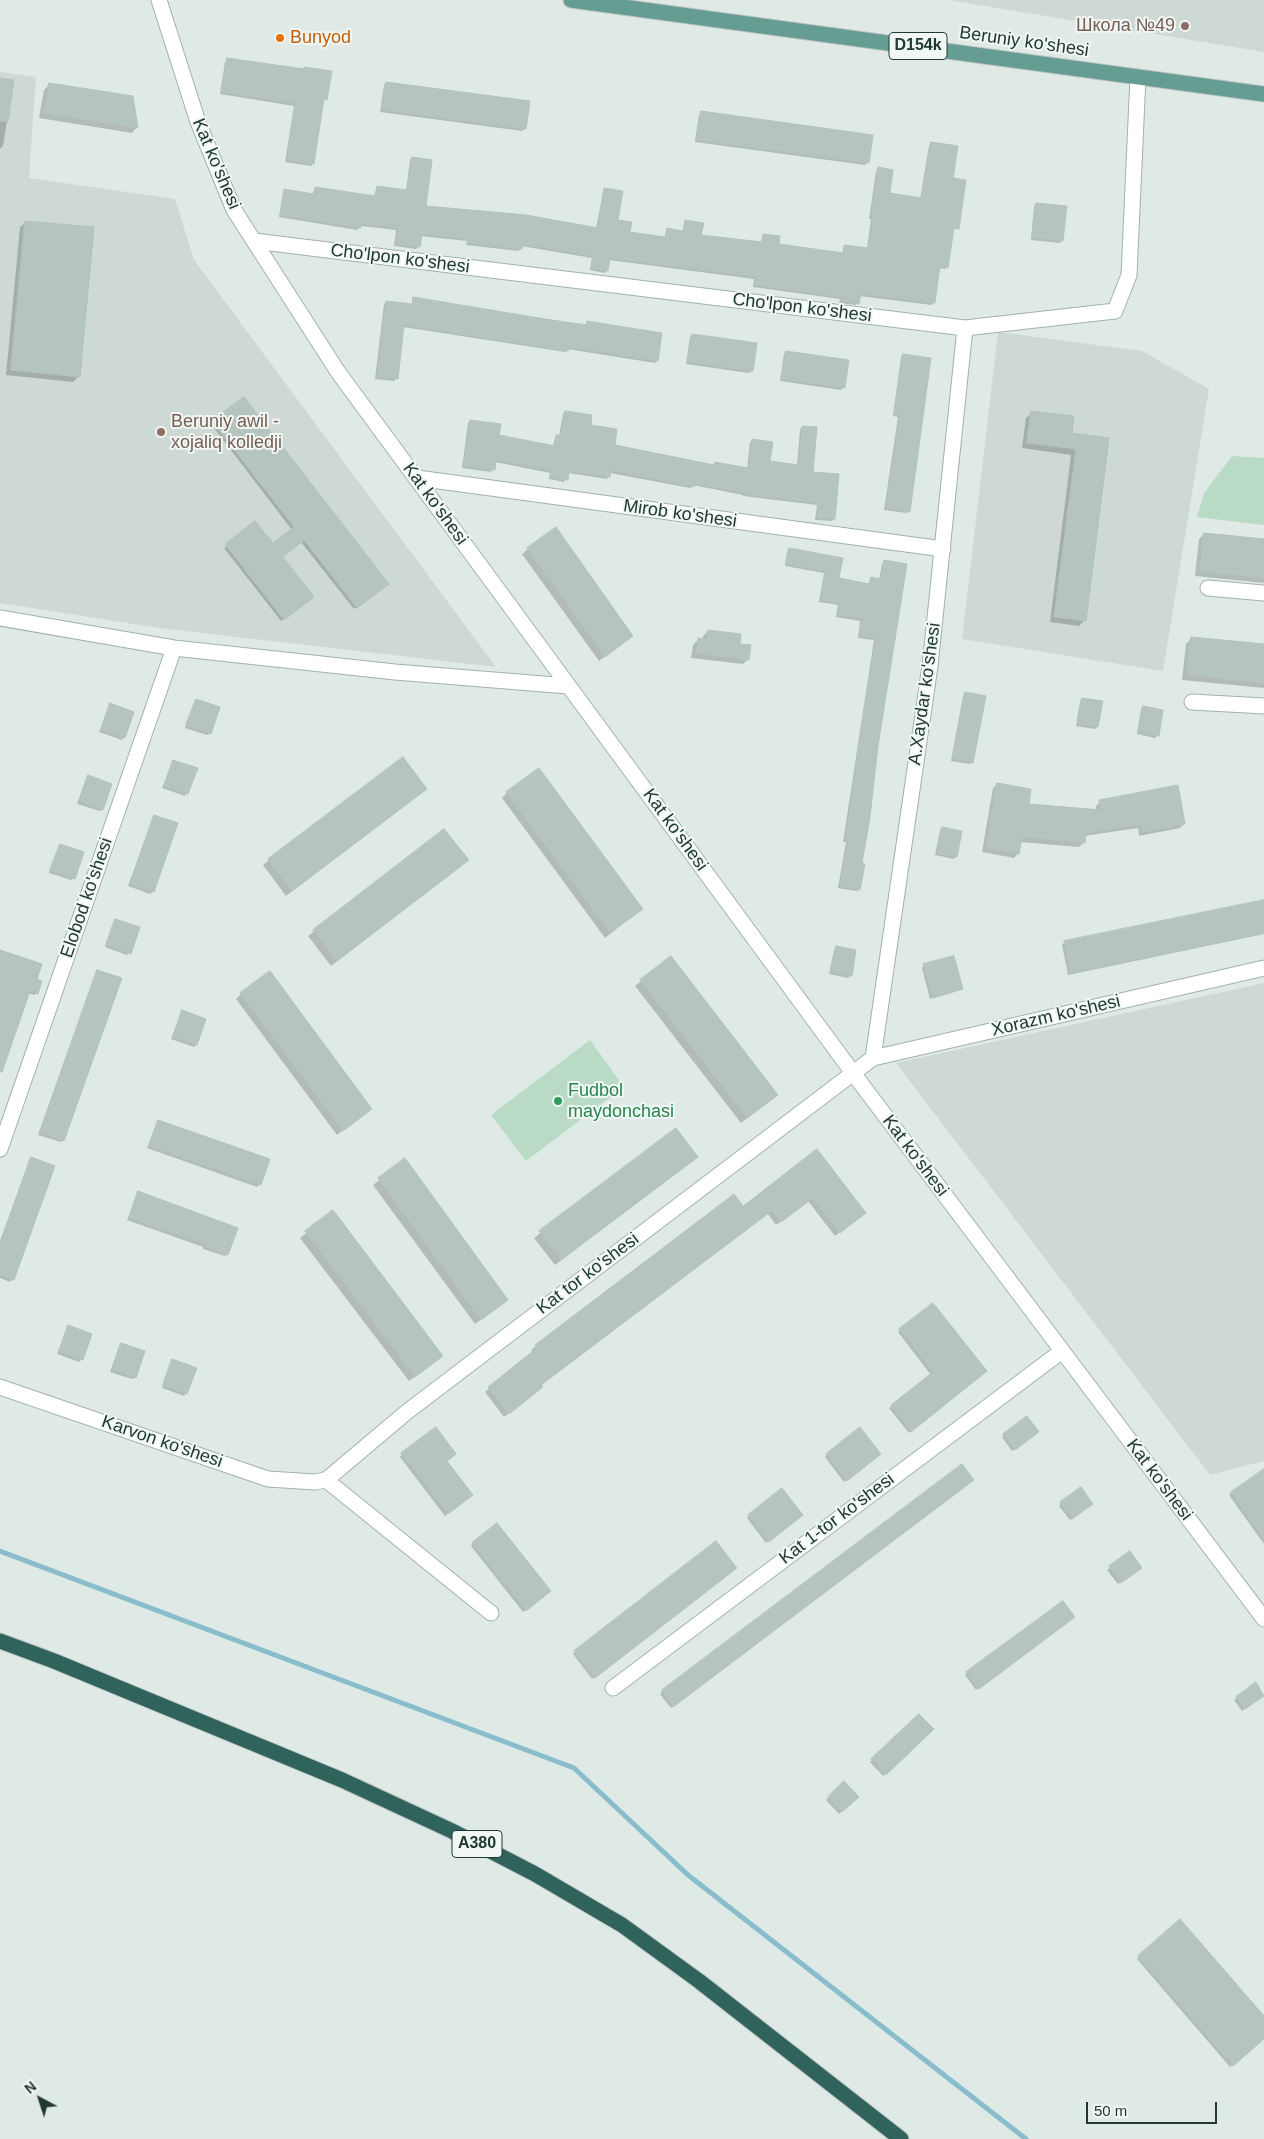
<!DOCTYPE html>
<meta charset="utf-8">
<style>
body{margin:0}
#map{position:relative;width:1264px;height:2139px;overflow:hidden;background:#dfeae6;font-family:Helvetica,sans-serif}
canvas{display:block}
.north{position:absolute;left:15px;top:2074px;width:50px;height:50px;-webkit-text-stroke:4px #f0f7f4;paint-order:stroke;rotate:320deg;font-size:14px;font-weight:700;line-height:20px;text-align:center;color:#213934}
.north::after{content:'';display:block;margin:auto;width:18px;height:22px;background:#213934;clip-path:polygon(50% 0,100% 100%,50% 72%,0 100%)}
.scale{position:absolute;left:1086px;top:2102px;width:131px;height:22px;box-sizing:border-box;border:2px solid #213934;border-top:0;padding-left:6px;font-size:15px;line-height:18px;white-space:nowrap;color:#213934;-webkit-text-stroke:4px #f0f7f4;paint-order:stroke}
</style>
<div id="map">
<canvas width="1264" height="2139"></canvas>
<div class="north">N</div>
<div class="scale">50 m</div>
</div>
<script>
const c = document.querySelector('canvas').getContext('2d');
c.lineJoin = 'round';
function paint(path, color) {
  c.fillStyle = color;
  c.fill(path, 'evenodd');
}
function strokePath(path, color, width, dash) {
  c.strokeStyle = color;
  c.lineWidth = width;
  c.lineCap = dash ? 'butt' : 'round';
  c.setLineDash(dash || []);
  c.stroke(path);
}
function write(font, color, halo, rows, align = 'center') {
  c.font = font + ' Helvetica,sans-serif';
  c.lineWidth = 4;
  c.setLineDash([]);
  c.textBaseline = 'middle';
  c.strokeStyle = halo;
  c.fillStyle = color;
  for (const [text, x, y, turn = 0] of rows) {
    c.save();
    c.translate(x, y);
    c.rotate((+turn || 0) * Math.PI / 180);
    c.textAlign = isNaN(turn) ? turn : align;
    if (halo) c.strokeText(text, 0, 0);
    c.fillText(text, 0, 0);
    c.restore();
  }
}
paint(new Path2D(`
 M949,0H1264V52Z
 M0,72L36,77L29,178L175,199L194,260L496,667L159,628L0,603Z
 M998,332L1142,351L1209,389L1163,671L962,639Z
 M1264,983V1461L1210,1475L896,1063Z`), '#ced9d5');
paint(new Path2D(`
 M1232,456L1264,458V525L1197,517L1204,493Z
 M590,1040L624,1087L526,1161L491,1115Z`), '#b9dac5');
paint(new Path2D(`
 M228,59L326,99L323,101L313,163L311,166L285,162L294,106L220,94L225,62Z
 M0,80L13,82L3,146L0,149Z
 M386,83L525,129L522,131L380,112L384,85Z
 M49,85L137,127L132,133L39,118L44,90Z
 M701,113L868,162L865,165L695,142L699,115Z
 M931,143L952,179L958,228L953,230L947,267L945,269L939,268L934,302L932,305L859,296L856,305L839,303L840,299L753,287L754,279L609,260L607,270L605,273L590,270L592,258L521,246L519,251L466,245L467,241L420,236L419,246L416,249L394,246L396,230L361,226L357,230L279,217L283,193L285,191L312,195L315,188L374,197L377,187L406,191L410,160L412,158L424,207L596,229L603,192L605,189L617,221L629,233L664,238L667,230L682,232L686,221L700,236L760,243L764,235L778,245L842,255L845,247L867,249L871,219H869L876,171L878,169L889,194L920,199L929,146Z
 M1036,204L1062,240L1060,243L1031,240L1034,207Z
 M26,222L79,376L73,382L6,375L20,227Z
 M414,299L585,326L588,322L657,360L655,363L567,349L565,352L403,327L396,379L394,381L375,379L384,304L386,302L411,305Z
 M693,335L752,371L749,373L686,364L690,337Z
 M786,352L843,388L841,390L780,381L784,354Z
 M904,355L908,511L906,513L884,510L898,417L893,416L901,357Z
 M244,398L385,586L354,609L301,542L282,557L310,599L281,621L224,548L255,523L272,545L292,530L211,424Z
 M565,412L589,426L614,446L713,466L715,463L747,469L750,442L753,440L769,462L797,466L800,429L803,427L812,473L834,519L832,521L815,520L817,505L743,496V495L693,485L690,488L610,473L607,479L568,473L564,482L549,479L550,473L495,462L491,472L462,468L468,423L470,421L498,436L553,446L555,438L559,436L563,414Z
 M1032,413L1071,434L1108,439L1084,621L1079,626L1050,622L1071,455L1022,448L1026,418Z
 M1204,534L1264,540V583L1195,576L1199,539Z
 M528,549L632,636L599,661L522,554Z
 M790,549L841,559L837,579L868,585L871,578L879,580L882,564L884,561L877,746L860,864L859,889L857,891L838,888L846,842H843L874,640L858,638L860,621L836,617L838,605L819,602L824,573L785,566L787,552Z
 M708,631L748,659L743,664L691,658L693,645L698,640H702L703,636Z
 M1191,639L1264,646V688L1182,680L1186,644Z
 M966,693L972,762L970,764L951,761L963,696Z
 M1083,699L1097,727L1095,729L1076,726L1080,701Z
 M196,700L210,733L207,735L185,728Z
 M110,705L124,737L122,740L99,732Z
 M1143,707L1158,735L1155,738L1137,734L1141,710Z
 M403,758L426,789L286,896L263,865Z
 M174,761L196,769L185,796L162,788Z
 M88,776L102,809L100,811L77,804Z
 M998,784L1027,805L1096,811V806L1100,802L1184,824L1180,828L1139,836L1138,828L1084,836V842L1079,847L1020,842L1018,853L1014,858L982,852L993,788Z
 M507,793L641,909L605,938L502,798Z
 M154,817L153,891L150,894L128,886Z
 M942,828L956,856L954,859L935,855L940,831Z
 M444,831L467,860L331,966L308,936Z
 M60,846L74,878L71,880L49,873Z
 M1264,901V934L1068,975L1062,945L1064,943Z
 M116,920L129,953L127,955L105,947Z
 M836,948L850,976L848,978L829,974L834,950Z
 M0,951L36,980L37,993L34,995L28,993L0,1074Z
 M924,965L962,989L930,999L922,968Z
 M98,971L63,1140L61,1142L38,1135Z
 M641,981L771,1100L741,1123L635,986Z
 M241,994L370,1109L337,1135L236,999Z
 M182,1012L196,1045L194,1047L171,1039Z
 M158,1121L268,1160L259,1185L257,1187L147,1148Z
 M676,1130L697,1157L555,1265L534,1238Z
 M817,1151L860,1217L835,1236L808,1201L776,1225L768,1214L540,1386L537,1391L504,1417L485,1392L534,1353L531,1350L536,1346L743,1207Z
 M31,1159L13,1279L10,1282L0,1278V1241Z
 M405,1160L501,1305L475,1324L373,1185Z
 M138,1193L227,1254L225,1256L203,1249V1247L127,1220Z
 M333,1212L436,1361L409,1381L300,1238Z
 M68,1327L82,1359L79,1362L57,1354Z
 M900,1330L983,1373L909,1433L889,1408L931,1375L898,1332Z
 M121,1344L135,1377L132,1379L110,1372Z
 M172,1361L186,1393L184,1396L162,1388Z
 M1035,1434L1012,1451L1002,1437L1004,1435Z
 M402,1454L446,1461L469,1497L445,1516L400,1457Z
 M827,1454L877,1456L844,1482L825,1457Z
 M962,1466L970,1482L671,1708L660,1694L662,1691Z
 M1262,1472L1264,1475V1544L1229,1495Z
 M1061,1503L1090,1506L1070,1520L1059,1506Z
 M749,1515L799,1517L766,1543L747,1518Z
 M473,1543L547,1593L523,1612L471,1546Z
 M1130,1553L1138,1570L1118,1584L1107,1570Z
 M733,1570L592,1679L573,1654L575,1652Z
 M1072,1619L976,1690L965,1675L967,1673Z
 M1255,1684L1261,1697L1242,1711L1234,1700Z
 M919,1716L932,1729L883,1776L870,1762Z
 M844,1783L857,1797L839,1814L826,1800Z
 M1180,1921L1264,2018V2038L1230,2067L1137,1959Z`), '#0003');
strokePath(new Path2D(`
 M0,1551L574,1768L688,1875L1026,2139`), '#8abdcc', 5);
const building = new Path2D(`
 M227,58L304,69V67L332,71L327,100L324,99L314,164L287,160L295,103L222,92Z
 M0,78L14,80L8,122L0,121Z
 M386,82L530,101L526,129L382,110Z
 M49,83L133,96L138,128L44,113Z
 M701,111L873,135L869,163L696,140Z
 M931,142L958,146L953,178L966,180L959,229L954,228L948,268L940,266L935,303L861,294L859,304L841,301L842,297L755,285L756,277L610,258L608,271L591,268L593,256L523,244L522,249L468,243V239L422,234L420,247L396,244L398,228L361,224V228L280,215L284,189L314,194L315,187L375,196L377,186L407,190L412,157L432,160L426,206L526,215L598,228L604,188L623,191L618,220L632,222L630,232L665,237L667,228L683,231L685,220L704,223L701,235L762,242L763,234L780,236L779,244L843,253L844,245L869,248L873,217H871L878,167L893,170L890,193L921,198Z
 M1036,203L1067,206L1063,241L1032,238Z
 M25,221L94,227L80,377L11,370Z
 M413,297L545,319L586,325L587,321L662,333L658,361L569,347L568,351L536,346L404,325L398,379L377,377L386,301L412,304Z
 M692,334L757,343L753,371L688,362Z
 M786,351L849,360L845,388L782,379Z
 M903,354L931,358L910,512L886,508L900,415L894,414Z
 M244,397L389,584L357,608L304,540L283,557L314,597L284,620L225,544L255,521L273,543L294,527L212,421Z
 M565,411L592,415L591,425L617,429L615,445L714,465L715,462L748,468L752,439L773,442L770,461L799,465L802,426L817,427L813,472L839,474L835,519L817,518L818,503L744,494L745,493L694,483V487L611,470L610,477L569,471L568,480L550,477L551,470L496,460L495,470L464,466L470,420L501,424L499,435L555,446L556,435H561Z
 M1031,411L1074,416L1072,433L1109,438L1086,621L1054,617L1076,449L1027,443Z
 M556,527L633,636L605,657L527,548Z
 M1204,533L1264,539V578L1200,571Z
 M789,548L843,558L839,578L869,584L871,577L880,579L884,560L907,564L878,746L870,817L862,863L865,864L860,890L840,886L848,840L845,839L853,792H852L860,734L876,638L859,636L862,618L838,615L840,603L821,600L826,571L786,564Z
 M708,630L741,634L740,644L751,645L749,660L696,653L698,638L707,639Z
 M1191,637L1264,644V683L1187,675Z
 M965,692L986,696L973,763L953,759Z
 M1082,698L1103,701L1098,727L1078,724Z
 M196,699L220,707L211,734L186,725Z
 M110,703L134,712L125,738L101,730Z
 M1143,706L1163,710L1159,736L1138,732Z
 M403,757L427,789L292,891L268,859Z
 M173,760L198,768L188,794L164,786Z
 M539,768L643,909L610,933L506,792Z
 M88,775L112,784L103,810L79,801Z
 M997,783L1031,789L1029,804L1101,810L1099,800L1178,785L1185,824L1143,832L1142,824L1086,833L1085,843L1022,837L1019,854L986,848Z
 M154,815L178,823L154,892L130,884Z
 M942,827L962,831L957,857L937,853Z
 M444,829L469,860L337,961L313,930Z
 M60,844L84,852L75,879L50,870Z
 M1264,900V933L1070,973L1064,941Z
 M115,919L140,927L131,954L106,945Z
 M836,946L856,950L852,976L831,972Z
 M0,950L42,964L37,979L42,981L38,994L30,991L2,1072L0,1071Z
 M671,956L778,1095L747,1118L640,980Z
 M954,956L963,989L933,998L923,964Z
 M97,970L122,978L64,1141L40,1132Z
 M270,971L372,1109L343,1131L240,993Z
 M182,1010L206,1019L197,1045L173,1037Z
 M158,1120L270,1159L261,1185L149,1146Z
 M676,1128L698,1157L561,1260L539,1231Z
 M817,1149L866,1213L840,1233L813,1198L781,1222L772,1210L541,1385L543,1387L509,1414L488,1387L537,1348L535,1345L734,1194L743,1206Z
 M31,1157L55,1166L14,1280L0,1275V1243Z
 M405,1158L508,1300L481,1320L378,1178Z
 M138,1191L238,1228L228,1255L204,1246L205,1244L129,1218Z
 M333,1210L443,1356L415,1377L305,1231Z
 M933,1303L987,1371L911,1432L891,1405L933,1372L899,1329Z
 M68,1325L92,1334L83,1360L59,1352Z
 M121,1343L145,1351L136,1378L112,1369Z
 M172,1359L197,1368L187,1394L163,1385Z
 M1027,1416L1039,1432L1015,1450L1003,1434Z
 M436,1427L456,1454L447,1461L473,1495L448,1514L401,1453Z
 M860,1427L881,1454L847,1481L826,1454Z
 M962,1464L974,1480L673,1707L662,1690Z
 M1264,1469V1540L1231,1492Z
 M1081,1487L1093,1504L1072,1519L1060,1502Z
 M782,1488L803,1515L769,1542L748,1515Z
 M497,1523L551,1591L526,1611L472,1543Z
 M716,1541L737,1568L595,1678L574,1651Z
 M1130,1551L1142,1568L1121,1583L1109,1566Z
 M1063,1601L1075,1617L979,1689L966,1672Z
 M1256,1682L1264,1696L1245,1709L1236,1697Z
 M919,1714L934,1729L886,1775L871,1759Z
 M844,1781L859,1797L842,1812L828,1797Z
 M1180,1919L1264,2016V2039L1233,2066L1138,1956Z`);
paint(building, '#b5c4bf');
strokePath(building, '#b2c3bd', 1);
const minor = new Path2D(`
 M159,0L198,122L234,210L338,372L853,1073L1264,1619
 M254,241L965,328L1115,311L1129,275L1138,77
 M417,478L943,549
 M1208,588L1264,593
 M0,618L174,648L395,672L568,686
 M1192,702L1264,706
 M873,1058L930,666L965,328
 M0,1149L174,648
 M0,1387L268,1479L315,1482L326,1480L408,1411L873,1058L1264,968
 M326,1480L491,1613
 M613,1688L1062,1351`);
const major = new Path2D(`
 M571,0L1264,94`);
const highway = new Path2D(`
 M0,1641L54,1661L342,1780L452,1831L535,1874L622,1925L699,1981L901,2139`);
strokePath(minor, '#a2b1ad', 17);
strokePath(major, '#bcc4c2', 17);
strokePath(highway, '#bcc4c2', 17);
strokePath(minor, '#fff', 15);
strokePath(major, '#669d93', 15);
strokePath(highway, '#2f635c', 15);
for (const [x, y, r, color] of [
 [1185,26,5,"#8d6e63"],
 [280,38,5,"#e8710a"],
 [161,432,5,"#8d6e63"],
 [558,1101,5,"#2e9e5b"]
]) {
  const dot = new Path2D();
  dot.arc(x, y, r, 0, 2 * Math.PI);
  c.fillStyle = color;
  c.fill(dot);
  strokePath(dot, '#f0f7f4', 2);
}
for (const [x, y, w] of [
 [918,46,58],
 [477,1844,50]
]) {
  const box = new Path2D();
  box.roundRect(x - w / 2, y - 13.5, w, 27, 4);
  c.fillStyle = '#f0f7f4';
  c.fill(box);
  strokePath(box, '#213934', 1);
}
write('bold 16px', '#213934', null, [
 ["D154k",918,46],
 ["A380",477,1844]
]);
write('18px', '#785e54', '#f0f7f4', [
 ["Школа №49",1175,26],
 ["Beruniy awil -",171,422,"left"],
 ["xojaliq kolledji",171,443,"left"]
], 'right');
write('18px', '#c56008', '#f0f7f4', [
 ["Bunyod",290,38]
], 'left');
write('18px', '#213934', '#f0f7f4', [
 ["Beruniy ko'shesi",1024,42,8],
 ["Kat ko'shesi",216,164,67],
 ["Cho'lpon ko'shesi",400,259,7],
 ["Cho'lpon ko'shesi",802,308,7],
 ["Kat ko'shesi",435,504,54],
 ["Mirob ko'shesi",680,514,8],
 ["A.Xaydar ko'shesi",925,694,-82],
 ["Kat ko'shesi",675,830,54],
 ["Elobod ko'shesi",87,898,-71],
 ["Xorazm ko'shesi",1056,1016,-13],
 ["Kat ko'shesi",915,1156,53],
 ["Kat tor ko'shesi",588,1274,-37],
 ["Karvon ko'shesi",162,1442,19],
 ["Kat ko'shesi",1159,1480,53],
 ["Kat 1-tor ko'shesi",837,1519,-37]
]);
write('18px', '#27864d', '#f0f7f4', [
 ["Fudbol",568,1091],
 ["maydonchasi",568,1112]
], 'left');
</script>
